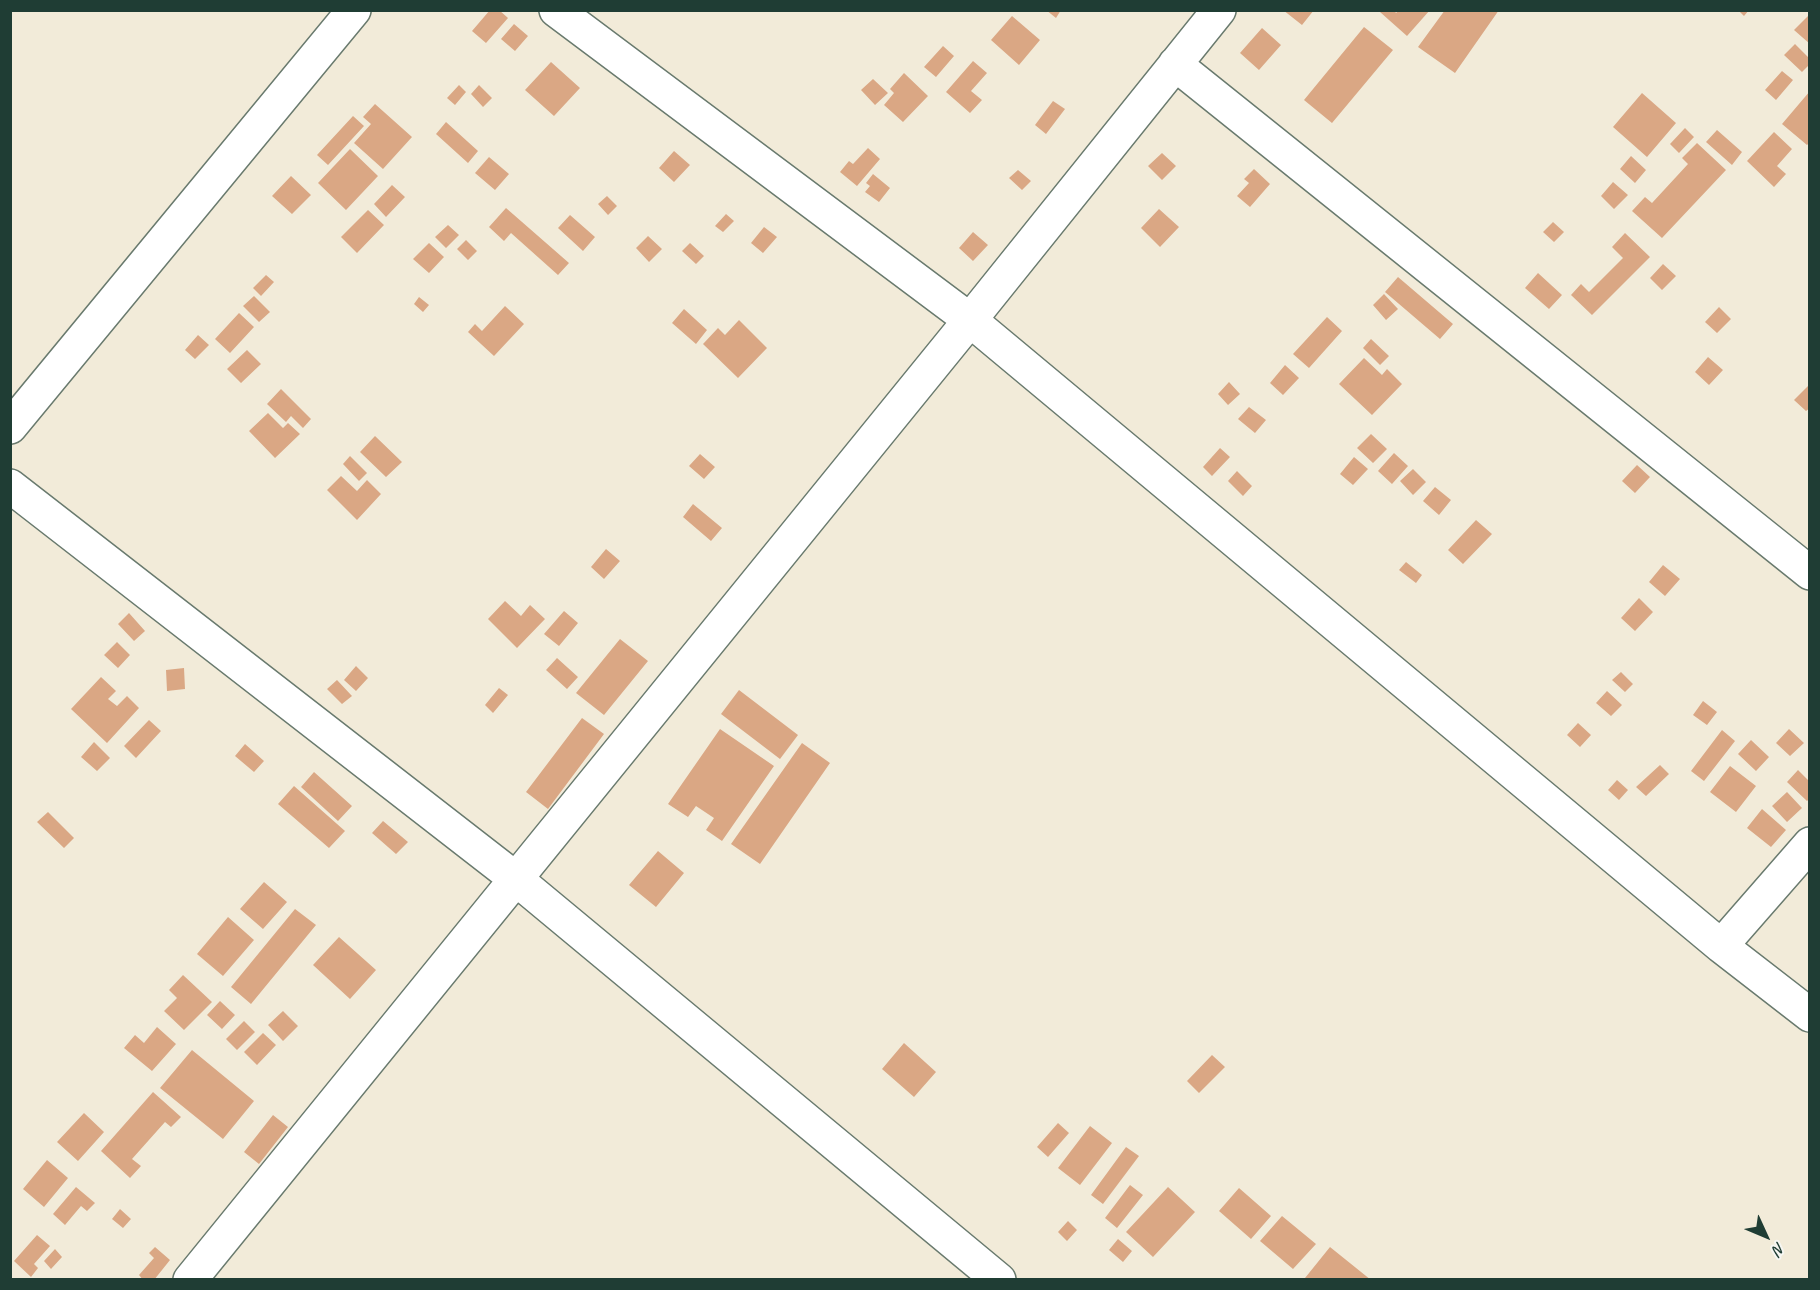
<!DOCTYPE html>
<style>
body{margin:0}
#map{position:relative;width:1820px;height:1290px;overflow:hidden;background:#f2ebd9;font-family:Caveat,sans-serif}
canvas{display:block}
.frame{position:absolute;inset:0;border:12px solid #1f3d34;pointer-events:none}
.north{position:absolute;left:1736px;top:1206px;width:60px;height:60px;-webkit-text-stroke:4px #f6f6f2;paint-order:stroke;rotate:134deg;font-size:16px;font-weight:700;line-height:24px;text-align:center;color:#1f3d34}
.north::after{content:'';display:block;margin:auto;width:21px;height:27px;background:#1f3d34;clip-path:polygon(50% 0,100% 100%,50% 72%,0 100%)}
</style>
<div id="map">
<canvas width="1820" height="1290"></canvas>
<div class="frame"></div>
<div class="north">N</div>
</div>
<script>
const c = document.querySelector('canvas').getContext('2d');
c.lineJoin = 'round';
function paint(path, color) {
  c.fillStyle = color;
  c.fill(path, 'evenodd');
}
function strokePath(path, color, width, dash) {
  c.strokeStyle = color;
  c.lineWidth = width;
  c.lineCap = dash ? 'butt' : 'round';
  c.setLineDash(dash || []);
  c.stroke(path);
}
paint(new Path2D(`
 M490,10H499L508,18L486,43L472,31Z
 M1046,10H1061L1056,18Z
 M1283,10H1314L1302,25Z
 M1381,10H1394L1396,13L1399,10H1430L1407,36L1380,12Z
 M1445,10H1499L1455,73L1418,47Z
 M1738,10H1749L1744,16Z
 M1810,14V44L1794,30Z
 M1012,16L1040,40L1019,65L991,40Z
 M514,24L528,36L515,51L501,39Z
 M1364,27L1393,50L1332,123L1304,100Z
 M1262,28L1281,45L1259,70L1240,53Z
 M1795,44L1810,59V64L1802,72L1784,55Z
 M943,46L954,56L936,77L924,67Z
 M973,61L987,73L971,91L982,100L970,113L946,92Z
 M551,62L580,88L554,116L525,90Z
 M1782,71L1793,80L1776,100L1765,90Z
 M904,73L928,96L903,122L884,105L894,93L890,89Z
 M873,79L888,93L875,105L861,90Z
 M459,85L466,92L455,105L447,98Z
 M479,85L492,98L483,107L471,94Z
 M1810,91V142L1807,145L1782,124Z
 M1642,93L1676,123L1647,157L1613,127Z
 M1053,101L1065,109L1046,134L1035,125Z
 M375,104L412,137L383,169L354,143L371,124L363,117Z
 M353,116L364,126L328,165L317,155Z
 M446,122L478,151L468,163L436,134Z
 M1685,128L1694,137L1679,153L1670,144Z
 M1717,130L1742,152L1732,165L1706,142Z
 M1774,132L1792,149L1777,166L1786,174L1774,187L1747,161Z
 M1697,143L1726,170L1662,238L1632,211L1645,197L1652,203L1688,164L1682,158Z
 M868,148L880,159L857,186L840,172L849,161L853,164Z
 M350,149L378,176L346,210L318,183Z
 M674,151L690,165L674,182L659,168Z
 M1162,153L1176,166L1162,180L1148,166Z
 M1631,156L1646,170L1635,183L1620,169Z
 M489,157L509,174L495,190L475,173Z
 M1254,169L1270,184L1250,207L1237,196L1249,183L1244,179Z
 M1018,170L1031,181L1022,190L1009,178Z
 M873,174L890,188L879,202L865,192L870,186L866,183Z
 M291,176L311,195L292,214L272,196Z
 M1613,182L1628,195L1614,209L1601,196Z
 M392,185L405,197L386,217L374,204Z
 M607,196L617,206L608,215L598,204Z
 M506,208L569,263L558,275L511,233L504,241L489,227Z
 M1159,209L1179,227L1160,247L1141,228Z
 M368,210L384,225L357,253L341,237Z
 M726,214L734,221L723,232L715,226Z
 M570,215L595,237L583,251L558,228Z
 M1553,222L1564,232L1554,242L1543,232Z
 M448,225L459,235L446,248L435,237Z
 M764,227L777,237L763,253L751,243Z
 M973,232L988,245L973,261L959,248Z
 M1625,233L1650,257L1592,315L1571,295L1581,284L1589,292L1623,258L1612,247Z
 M648,236L662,249L649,262L636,248Z
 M466,240L477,251L468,260L457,249Z
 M429,243L444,257L429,273L413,259Z
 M690,243L704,256L696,264L682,251Z
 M1663,264L1676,276L1662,290L1650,278Z
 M1538,273L1562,295L1549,309L1525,288Z
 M266,275L274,282L261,296L253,288Z
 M1398,277L1453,324L1440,339L1385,292Z
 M1384,294L1398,309L1386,320L1373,305Z
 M254,296L270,312L259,322L243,306Z
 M419,297L429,305L423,312L414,304Z
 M505,306L524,324L494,356L468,332L475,324L482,331Z
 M1719,307L1731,319L1717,333L1705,322Z
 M684,309L707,330L696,344L672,323Z
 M239,313L254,327L230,353L215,339Z
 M1327,317L1342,331L1309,368L1293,354Z
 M739,320L767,348L738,378L703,344L718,328L725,335Z
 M198,335L209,345L195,359L185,350Z
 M1371,339L1389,356L1380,365L1363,348Z
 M247,350L261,364L241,383L227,369Z
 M1708,357L1723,370L1709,385L1695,372Z
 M1364,358L1382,375L1387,369L1402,384L1372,415L1339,384Z
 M1285,365L1299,378L1283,395L1270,383Z
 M1229,382L1240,394L1228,405L1218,394Z
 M1810,384V408L1806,411L1794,400Z
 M281,389L311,419L303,428L291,416L286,422L267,404Z
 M1249,407L1266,420L1255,433L1238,419Z
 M268,413L283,428L288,423L300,434L275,458L249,431Z
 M1371,434L1387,449L1373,463L1357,448Z
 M375,436L402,462L386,477L360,452Z
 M1220,448L1230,457L1212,476L1203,467Z
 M1394,453L1408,466L1392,484L1378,471Z
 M700,454L715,467L704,479L689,466Z
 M350,456L367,473L359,481L343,464Z
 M1354,457L1368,469L1353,485L1340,474Z
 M1637,465L1650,477L1635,493L1622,481Z
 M1413,469L1426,482L1413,495L1400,481Z
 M1237,471L1252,486L1243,496L1228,481Z
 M341,476L357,491L367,480L381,494L357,520L327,490Z
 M1435,487L1451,500L1439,515L1423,501Z
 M693,504L722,528L711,541L683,517Z
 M1476,520L1492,534L1463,564L1448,550Z
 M606,549L620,561L604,579L591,567Z
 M1406,562L1422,575L1416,583L1399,570Z
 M1663,565L1680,579L1665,596L1649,582Z
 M1639,598L1653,612L1635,631L1621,618Z
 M505,601L521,616L530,605L545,619L517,648L488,619Z
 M564,611L578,623L559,646L544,634Z
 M129,613L145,631L134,641L118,624Z
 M620,639L648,661L604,715L576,693Z
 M117,642L130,655L118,668L104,655Z
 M557,658L578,677L567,689L546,670Z
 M356,666L368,678L356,691L344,680Z
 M184,668L185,689L167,691L166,670Z
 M1621,672L1633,684L1625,692L1612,680Z
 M101,677L116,691L108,699L117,706L127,696L139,708L107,743L71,709Z
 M337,680L352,696L342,704L327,689Z
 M499,688L508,695L493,713L485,705Z
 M739,690L798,735L780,759L721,714Z
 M1607,691L1622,705L1611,716L1596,703Z
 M1703,701L1717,712L1707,725L1693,715Z
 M582,718L604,734L548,809L526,792Z
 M149,720L161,731L136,758L124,746Z
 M1578,723L1591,735L1580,747L1567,735Z
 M720,729L774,766L722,841L706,830L714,818L696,806L688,817L668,804Z
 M1789,729L1804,743L1790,756L1776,743Z
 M1722,730L1735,741L1704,781L1691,771Z
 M1751,740L1769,757L1756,771L1738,754Z
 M94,742L110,758L97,771L81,757Z
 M802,743L830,763L760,864L731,844Z
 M245,744L264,761L254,772L235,756Z
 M1660,765L1669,774L1646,796L1636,787Z
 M1730,766L1756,786L1736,812L1710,792Z
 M1798,770L1810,782V798L1807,801L1787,782Z
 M314,772L352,806L338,821L301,787Z
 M1617,780L1628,790L1619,800L1608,790Z
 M294,786L345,831L329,848L278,804Z
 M1787,792L1802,808L1787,822L1772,806Z
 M1762,809L1786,830L1771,847L1747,828Z
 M48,812L74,838L64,848L37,822Z
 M383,821L408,842L396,854L372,833Z
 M658,851L684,873L656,907L629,885Z
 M264,882L287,902L263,929L240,909Z
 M295,909L316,925L251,1004L231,987Z
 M228,917L254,940L223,976L197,954Z
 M339,937L376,970L350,999L313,965Z
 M183,975L212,1002L184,1030L164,1011L177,998L169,990Z
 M220,1001L235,1015L222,1029L207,1015Z
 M283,1011L298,1026L283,1041L268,1025Z
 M244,1021L255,1032L237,1050L226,1039Z
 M157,1027L176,1044L152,1071L124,1048L135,1035L144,1043Z
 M263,1033L276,1045L257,1065L244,1052Z
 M904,1043L936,1072L914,1097L882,1069Z
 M192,1050L254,1101L223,1139L160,1088Z
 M1212,1055L1225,1067L1199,1093L1187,1081Z
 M153,1092L181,1117L171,1127L165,1122L132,1159L141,1166L130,1178L101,1151Z
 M84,1113L104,1132L78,1161L57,1142Z
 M273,1115L288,1127L259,1164L244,1152Z
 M1058,1123L1069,1133L1048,1157L1037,1147Z
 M1090,1126L1112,1143L1080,1185L1058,1168Z
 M1126,1147L1139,1156L1103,1204L1091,1195Z
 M47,1160L68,1178L44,1207L23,1189Z
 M1130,1185L1143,1195L1117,1228L1105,1218Z
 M76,1187L95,1203L87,1211L81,1206L65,1225L53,1214Z
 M1168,1187L1195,1212L1153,1257L1126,1232Z
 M1239,1188L1271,1216L1251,1239L1219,1211Z
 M120,1209L131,1219L123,1228L112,1219Z
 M1282,1216L1316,1244L1293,1269L1260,1241Z
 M1068,1221L1077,1230L1067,1241L1058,1232Z
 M37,1235L50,1246L34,1264L38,1268L31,1277L14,1261Z
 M1118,1239L1132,1251L1123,1262L1109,1250Z
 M155,1247L170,1260L154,1280H143L139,1275L154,1258L149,1253Z
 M1330,1247L1371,1280H1308L1305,1278Z
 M55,1249L62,1257L51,1269L44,1261Z`), '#daa784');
const street = new Path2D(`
 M556,10L970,320L1721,946L1810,1015
 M1175,64L1810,573
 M10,427L354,10
 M10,486L516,879L999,1280
 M1721,946L1810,844
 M190,1280L970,320L1219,10`);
strokePath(street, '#697a6e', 36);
strokePath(street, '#fff', 33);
</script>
